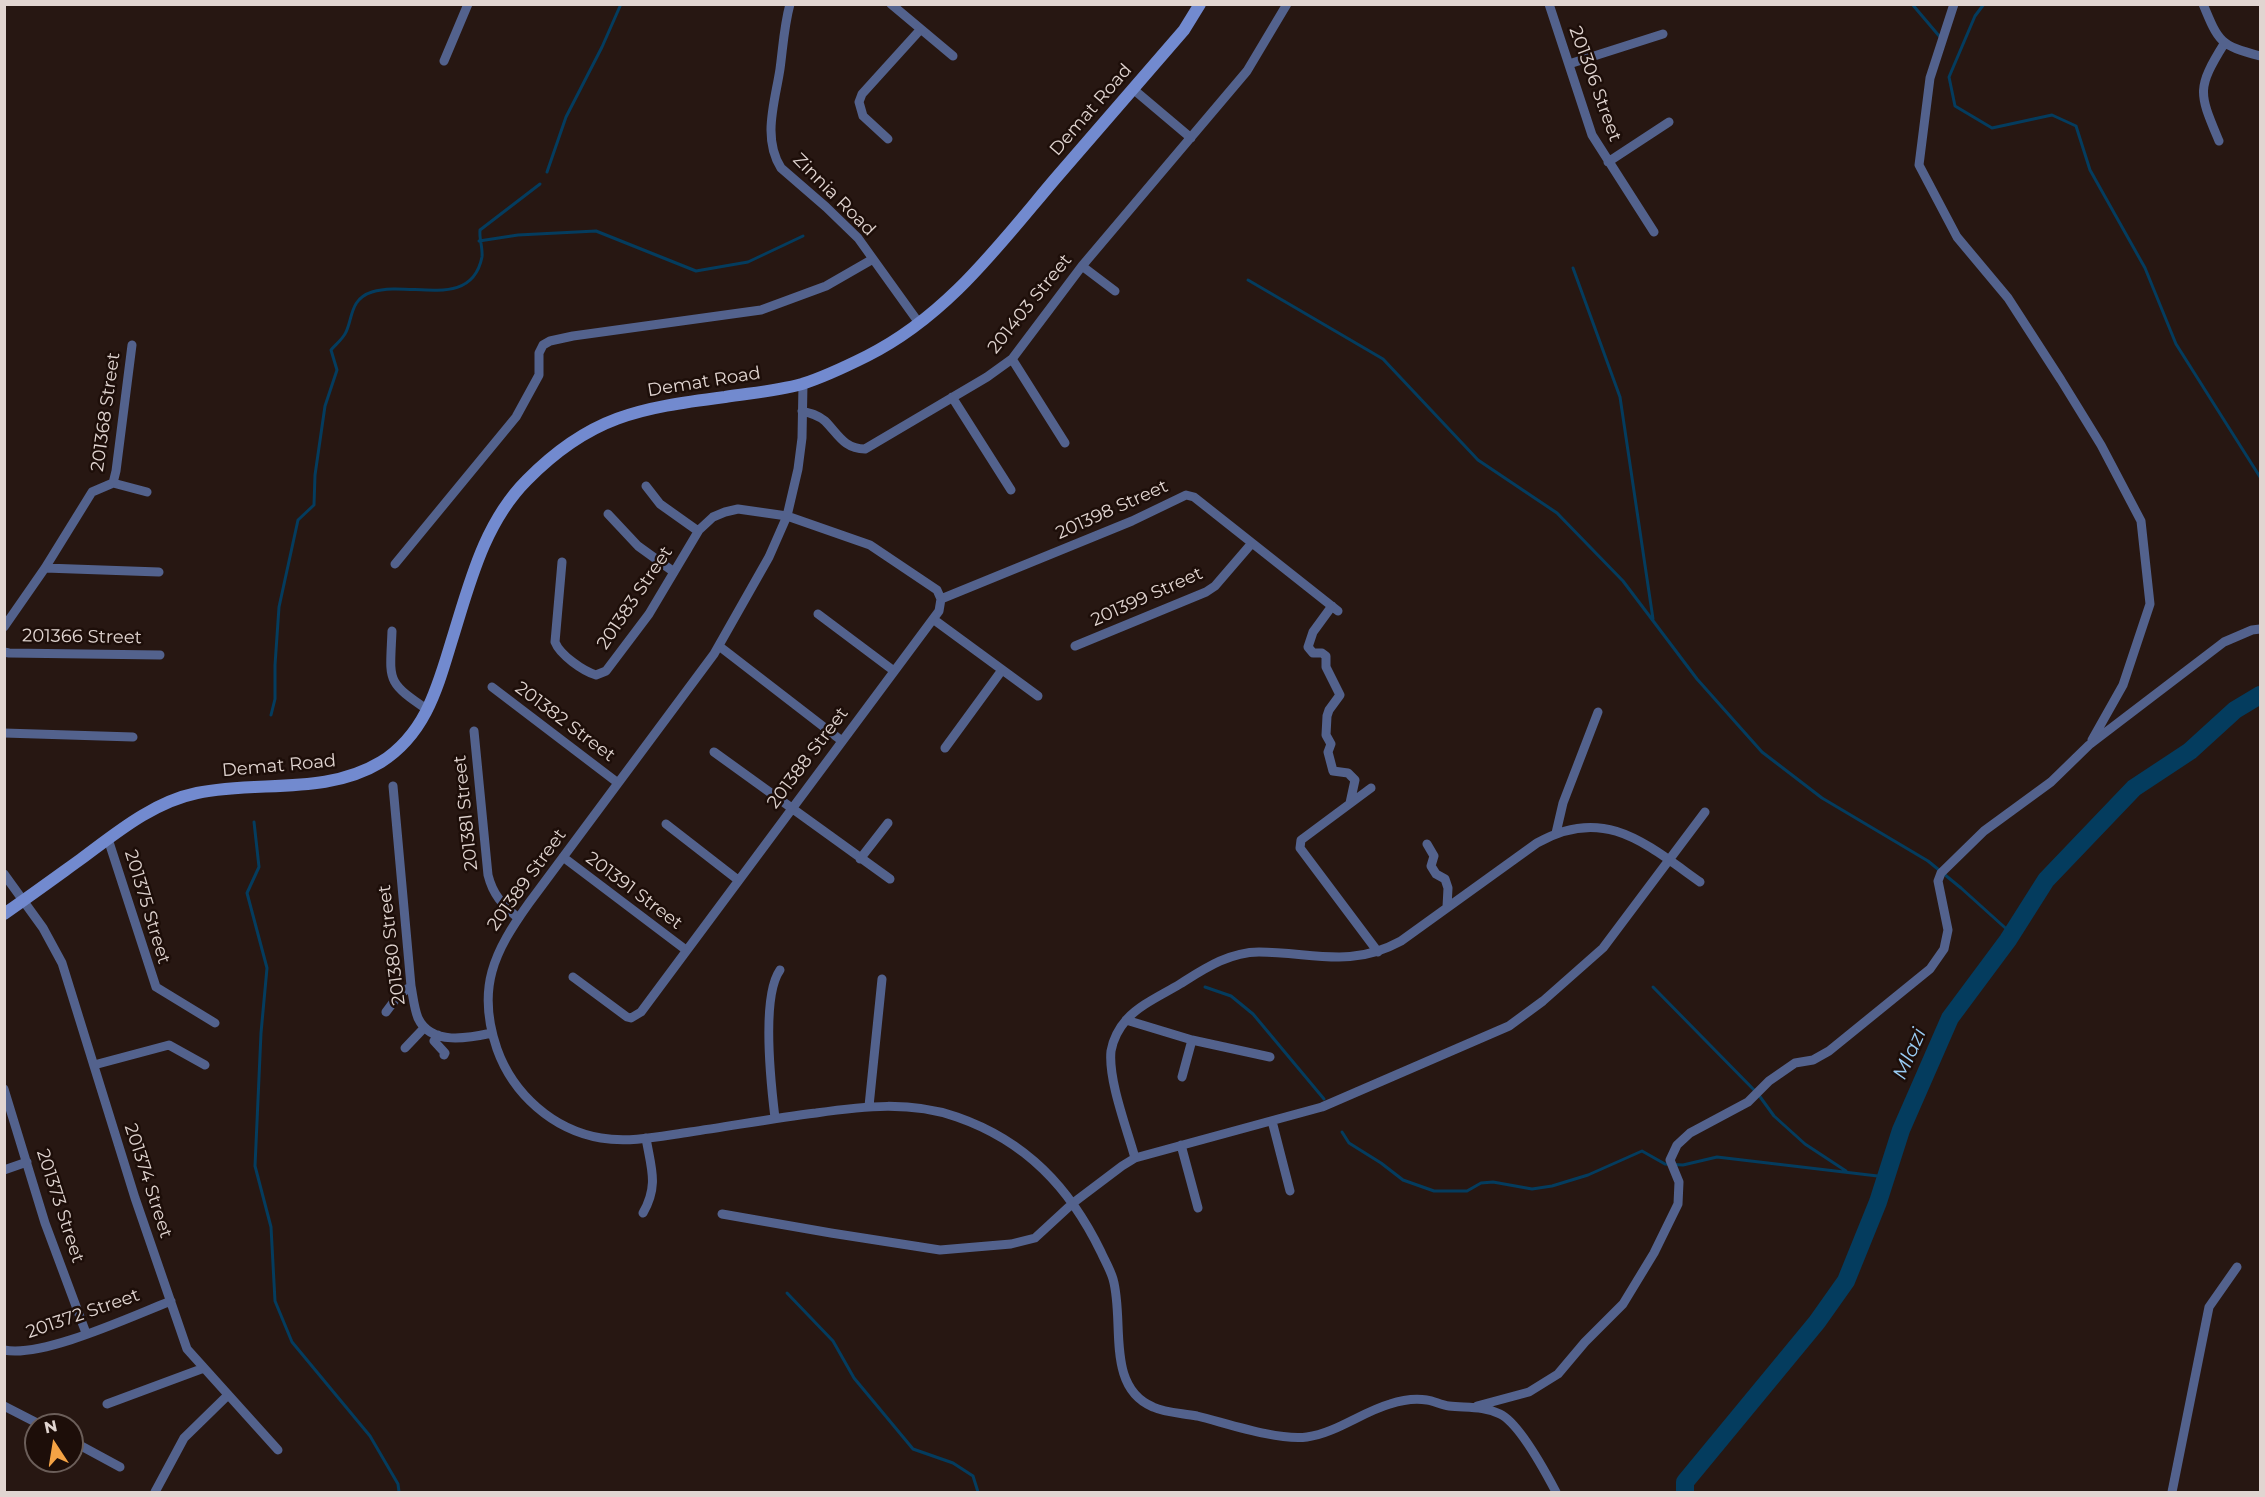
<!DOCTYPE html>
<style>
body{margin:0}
#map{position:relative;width:2265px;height:1497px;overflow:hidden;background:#271712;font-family:Montserrat,sans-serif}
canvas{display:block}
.frame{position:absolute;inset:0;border:6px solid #e1d5d1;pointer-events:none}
.north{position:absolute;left:24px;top:1413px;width:60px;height:60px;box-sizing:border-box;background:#1d0e09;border:2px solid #6b5e59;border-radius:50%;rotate:348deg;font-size:16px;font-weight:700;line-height:24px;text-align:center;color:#e1d5d1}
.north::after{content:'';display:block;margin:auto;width:21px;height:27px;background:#f4a345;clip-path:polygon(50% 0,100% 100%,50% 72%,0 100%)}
</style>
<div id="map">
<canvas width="2265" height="1497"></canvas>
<div class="frame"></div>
<div class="north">N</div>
</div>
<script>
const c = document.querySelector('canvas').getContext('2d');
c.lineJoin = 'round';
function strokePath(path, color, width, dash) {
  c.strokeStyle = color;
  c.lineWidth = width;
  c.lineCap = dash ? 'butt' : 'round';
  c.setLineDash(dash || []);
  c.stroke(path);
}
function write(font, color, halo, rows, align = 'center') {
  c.font = font + ' Montserrat,sans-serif';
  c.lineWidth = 5;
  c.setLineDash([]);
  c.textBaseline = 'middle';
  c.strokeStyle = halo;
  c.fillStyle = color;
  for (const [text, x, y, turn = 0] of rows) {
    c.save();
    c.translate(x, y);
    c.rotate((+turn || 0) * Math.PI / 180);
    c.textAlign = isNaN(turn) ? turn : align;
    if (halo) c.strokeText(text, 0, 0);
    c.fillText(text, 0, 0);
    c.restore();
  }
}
strokePath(new Path2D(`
 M1912,4L1940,37
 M1984,4L1975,16L1949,77L1955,106L1992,128L2052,115L2076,126L2090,170L2145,268L2176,344L2260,477
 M547,172L566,117L602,47L621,4
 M479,241L518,235L596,231L696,271L748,262L803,236
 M1573,268L1620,397L1653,619
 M1248,280L1383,359L1478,460L1557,513L1623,581L1697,679L1762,752L1822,798L1928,861L1961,888L2012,934
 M271,715L275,699V665L279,607L298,520L314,505L315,475L325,406L337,370L331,350C335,345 343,339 346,332C353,317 350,299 372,292C410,280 471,311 482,257C483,248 479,239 480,230L540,184
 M254,822L259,867L247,893L267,968L261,1033L255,1166L271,1227L275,1301L292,1342L370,1436L398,1484L399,1492
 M1205,987L1231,996L1253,1014L1324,1099
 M1653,987L1758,1094L1774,1116L1805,1144L1846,1171
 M1342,1132L1349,1143L1381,1163L1403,1180L1434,1191H1467L1481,1183L1493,1182L1532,1189L1552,1186L1588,1175L1642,1151L1665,1164L1683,1165L1717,1157L1886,1177
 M787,1293L833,1341L854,1378L913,1449L953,1463L973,1476L978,1492`), '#043c5e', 3);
strokePath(new Path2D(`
 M1685,1492V1482L1817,1322L1846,1281L1878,1202L1901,1130L1950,1018L2008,940L2046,880L2134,788L2190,751L2235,710L2260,695`), '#043c5e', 18);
strokePath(new Path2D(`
 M790,4C784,26 783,47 780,69C775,102 762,138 781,168L826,207L858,238L919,323
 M891,4L953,56
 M1549,4L1592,135L1654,232
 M1954,4L1930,78L1919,165L1957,237L2008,298L2061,380L2101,445L2141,521L2150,604L2123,685L2092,740
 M2203,4C2219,43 2220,45 2260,56
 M444,61L468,4
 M1569,64L1663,34
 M1133,89L1191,138
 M888,139L863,116L859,102L862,94L920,30
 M2219,141C2199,93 2196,89 2224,44
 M1608,162L1669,122
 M1082,266L1115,291
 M1012,359L1065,443
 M803,384L802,438L798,469L787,516L769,557L714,654L529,903C494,952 476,988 497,1049C513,1094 553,1130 601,1138C630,1143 661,1136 690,1132C732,1126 774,1118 816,1113C864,1106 911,1101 957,1117C1026,1141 1070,1188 1101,1252C1105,1261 1110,1269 1113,1279C1125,1321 1105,1387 1153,1407C1166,1413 1182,1413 1197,1416C1226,1423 1278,1441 1307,1437C1336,1433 1362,1412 1390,1404C1402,1400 1415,1398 1427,1400C1434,1401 1441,1405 1449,1406C1466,1408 1484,1406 1500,1414C1519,1423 1546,1473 1556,1492
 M952,397L1011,490
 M802,411C810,413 818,415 825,421C838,434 844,449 865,449L987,377L1012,359L1082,266L1247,71L1287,4
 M113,483L116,471L132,345
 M646,486L660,504L698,531
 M608,514L638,546L674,572
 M562,562L555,642C560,655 583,671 596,675L606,671L649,614L699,530L713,517L725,512L738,509L787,516L870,545L937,590L941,599L939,611L641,1012L631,1018L627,1017L573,977
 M395,564L516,417L539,375V353L543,345L550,341L573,336L761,310L826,286L873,259
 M45,568L159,572
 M941,599L1132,521L1186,495L1194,497L1338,611
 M1332,606L1313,632L1308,647L1313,653H1322L1326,656V667L1340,695L1329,710L1327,716L1326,735L1331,744L1328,752L1333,771L1348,773L1355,780L1350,803
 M818,614L894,671
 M933,619L1038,696
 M4,627L45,568L92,492L113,483L147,492
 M392,631C390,681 385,681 428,710
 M719,646L842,741
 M1075,646L1206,592L1215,586L1252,543
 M4,652L9,653L160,655
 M492,687L618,783
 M474,731L488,875C493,895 502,904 518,918
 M4,733L133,737
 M945,748L1002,670
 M714,752L890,879
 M393,786L411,986C413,996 414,1008 418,1018C431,1046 469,1038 492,1033
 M1371,788L1301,840L1300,848L1378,952
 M666,824L738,880
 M1556,833L1563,803L1598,712
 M108,839L156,987L215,1023
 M1427,844L1434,856L1431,866L1436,874L1445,879L1448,888L1447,907
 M563,857L686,950
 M860,859L888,823
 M4,874L43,928L62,963L135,1198L187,1349L278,1450
 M386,1012L398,996L411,986
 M1126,1020L1192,1040L1270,1057
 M438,1035L434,1041L445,1053L444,1055
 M405,1048L424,1028
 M94,1065L169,1045L205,1065
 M1182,1077L1192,1040
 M4,1089L45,1223L86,1333
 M869,1106L882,979
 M775,1118C771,1085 761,997 780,970
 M1272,1121L1290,1191
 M1181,1145L1198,1208
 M1135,1158C1127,1129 1108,1080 1111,1051C1113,1040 1119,1028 1127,1019C1141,1004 1162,995 1180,984C1204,969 1229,952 1259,952C1312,952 1350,969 1401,941L1537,843C1604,805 1645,843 1700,882
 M4,1170L27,1162
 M643,1213C659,1185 651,1168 646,1138
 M722,1214L831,1233L940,1250L1011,1244L1035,1238L1073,1203L1122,1166L1135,1158L1322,1107L1509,1026L1543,1001L1603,948L1705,812
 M4,1350C43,1358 132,1316 171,1301
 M107,1404L204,1368
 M4,1406L41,1425
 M1477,1406L1529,1392L1558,1374L1585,1342L1623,1304L1654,1253L1678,1204L1679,1182L1670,1160L1677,1145L1690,1133L1748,1102L1769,1081L1795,1063L1813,1060L1829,1051L1930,969L1944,949L1948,930L1938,881L1941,873L1984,831L2051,782L2089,745L2224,642L2252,630L2260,629
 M72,1441L120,1467
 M155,1492L184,1438L228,1395
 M2172,1492L2209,1307L2237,1267`), '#53628d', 9);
strokePath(new Path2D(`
 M4,914C30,896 56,877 81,859C116,833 153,802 197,793C258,780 325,796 381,762C425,734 437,689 451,643C469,586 483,524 527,480C590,416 639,408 725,397C750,393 777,391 802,384C824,377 847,366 867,356C947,316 999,245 1055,179C1098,129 1141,79 1184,30L1200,4`), '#728acf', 12);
write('18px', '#e1d5d1', '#1d0e09', [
 ["201306 Street",1595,84,70],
 ["Demat Road",1091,110,-49],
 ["Zinnia Road",834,195,45],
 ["201403 Street",1030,304,-51],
 ["Demat Road",704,382,-9],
 ["201368 Street",106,412,-82],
 ["201398 Street",1112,510,-24],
 ["201399 Street",1147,597,-24],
 ["201383 Street",635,598,-56],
 ["201366 Street",82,637,1],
 ["201382 Street",565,722,37],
 ["201388 Street",808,758,-53],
 ["Demat Road",279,766,-5],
 ["201381 Street",466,813,-96],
 ["201389 Street",527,880,-54],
 ["201391 Street",634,891,37],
 ["201375 Street",147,907,73],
 ["201380 Street",392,945,-97],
 ["201374 Street",148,1181,72],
 ["201373 Street",60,1206,72],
 ["201372 Street",83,1314,-19]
]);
write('italic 20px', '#99ccf4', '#1d0e09', [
 ["Mlazi",1910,1054,-66]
]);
</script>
